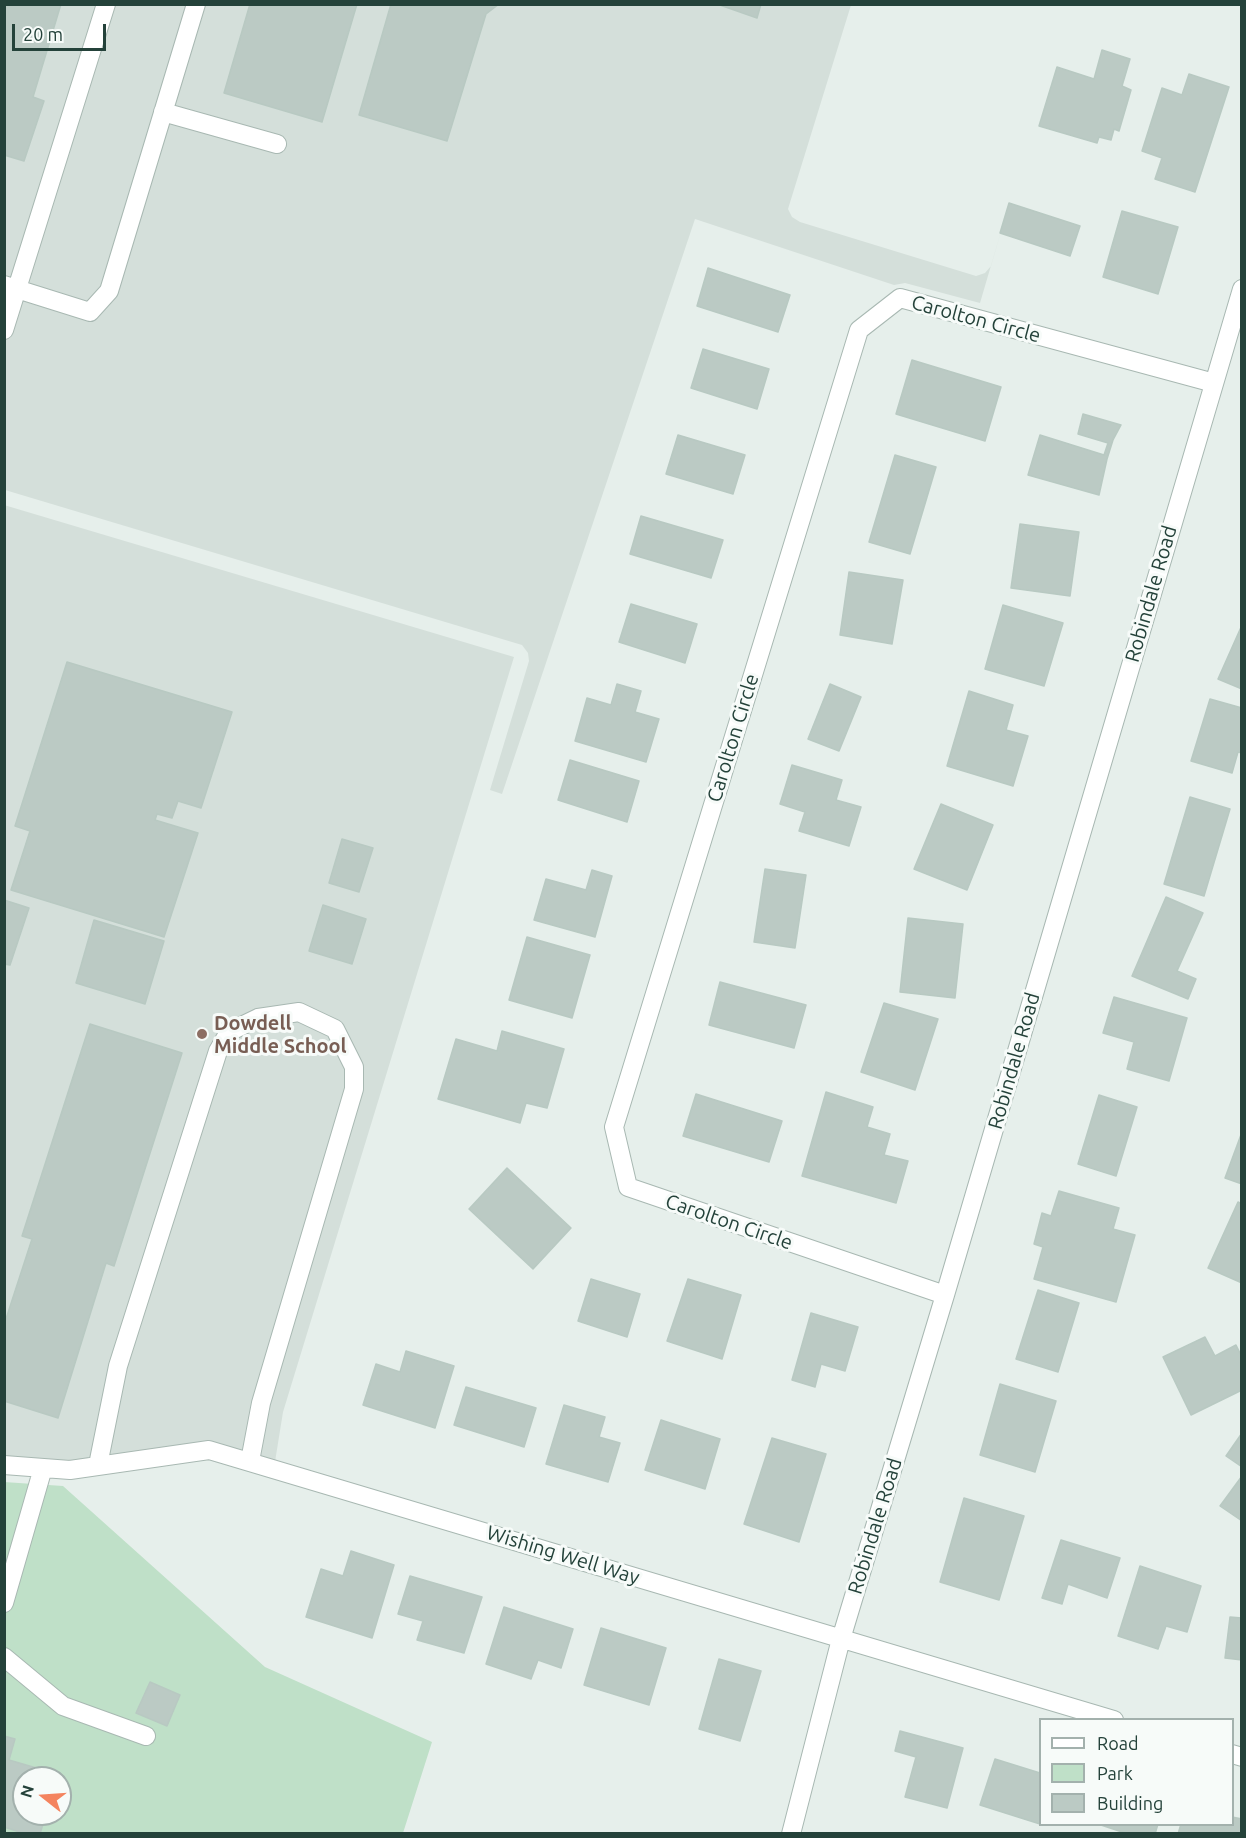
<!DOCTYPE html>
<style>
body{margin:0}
#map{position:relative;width:1246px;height:1838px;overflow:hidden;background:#e6efeb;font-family:Ubuntu,sans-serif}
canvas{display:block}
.frame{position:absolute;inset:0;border:6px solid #24423a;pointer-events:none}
.legend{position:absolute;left:1039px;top:1718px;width:195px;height:108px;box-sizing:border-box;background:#f7fbf9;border:2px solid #a3b1ad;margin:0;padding:8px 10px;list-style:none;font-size:18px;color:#24423a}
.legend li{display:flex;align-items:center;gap:12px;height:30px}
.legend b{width:30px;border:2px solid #a3b1ad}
.north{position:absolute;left:12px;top:1766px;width:60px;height:60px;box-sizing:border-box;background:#f7fbf9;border:2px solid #a3b1ad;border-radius:50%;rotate:287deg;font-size:16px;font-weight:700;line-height:24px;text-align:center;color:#24423a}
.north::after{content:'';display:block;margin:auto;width:21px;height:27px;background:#f4845f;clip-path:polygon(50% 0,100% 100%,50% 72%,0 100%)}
.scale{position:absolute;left:12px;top:24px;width:94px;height:27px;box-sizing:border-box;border:3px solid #24423a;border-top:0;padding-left:8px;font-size:18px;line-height:21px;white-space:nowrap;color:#24423a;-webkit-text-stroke:4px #f7fbf9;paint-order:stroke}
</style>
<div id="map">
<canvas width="1246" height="1838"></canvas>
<div class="frame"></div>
<ul class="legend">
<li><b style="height:8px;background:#fff"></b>Road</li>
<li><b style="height:16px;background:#bfe0c8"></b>Park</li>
<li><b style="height:16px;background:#bbcac4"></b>Building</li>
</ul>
<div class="north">N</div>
<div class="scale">20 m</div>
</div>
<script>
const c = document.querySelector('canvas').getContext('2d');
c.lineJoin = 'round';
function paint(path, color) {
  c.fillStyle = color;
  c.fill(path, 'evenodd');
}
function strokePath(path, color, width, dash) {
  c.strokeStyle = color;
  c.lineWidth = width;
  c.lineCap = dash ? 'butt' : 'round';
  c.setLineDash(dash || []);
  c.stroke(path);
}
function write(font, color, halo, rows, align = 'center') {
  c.font = font + ' Ubuntu,sans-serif';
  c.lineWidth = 6;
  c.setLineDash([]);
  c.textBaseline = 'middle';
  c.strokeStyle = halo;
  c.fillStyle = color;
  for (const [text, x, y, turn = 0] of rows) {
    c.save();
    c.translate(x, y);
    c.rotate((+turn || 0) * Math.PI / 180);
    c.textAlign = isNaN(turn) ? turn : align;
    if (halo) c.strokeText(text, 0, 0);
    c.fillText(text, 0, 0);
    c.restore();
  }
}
paint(new Path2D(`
 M4,5H851L788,209L792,217L800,222L976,276L985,273L991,266L1007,211L980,303L905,283L894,285L695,219L502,794L490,790L529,661L528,653L522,645L5,490Z
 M4,505L514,657L283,1412L274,1468L209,1450L98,1465H5Z`), '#d4dfda');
paint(new Path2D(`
 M4,1482L63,1486L265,1667L432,1742L403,1833H5ZM24,1778H60V1814H24Z`), '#bfe0c8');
const building = new Path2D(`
 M4,4H61L33,97L44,101L24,161L4,155Z
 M250,4H357L322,122L224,93Z
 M391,4H499L486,14L447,141L359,115Z
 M717,4H761L757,18Z
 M1102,50L1130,59L1122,86L1131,90L1119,131L1114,129L1111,140L1099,137L1097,143L1039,126L1057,67L1094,79Z
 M1189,74L1229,87L1195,192L1155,179L1162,158L1142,151L1162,88L1182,95Z
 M1009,203L1080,226L1070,256L1000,233Z
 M1122,211L1178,227L1158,294L1103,277Z
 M708,268L790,295L778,332L697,306Z
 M703,349L769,369L757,409L691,388Z
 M912,360L1001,387L985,441L896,414Z
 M1083,414L1121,425L1113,440L1107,459L1099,495L1028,475L1040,435L1104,455L1108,443L1078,434Z
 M678,435L745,455L733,494L666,474Z
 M895,455L936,467L910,554L869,542Z
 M641,516L723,540L711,578L630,554Z
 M1020,524L1079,532L1070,596L1011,588Z
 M849,572L903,580L892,644L840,635Z
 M631,604L697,624L685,663L619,642Z
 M1003,605L1063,623L1044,686L985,669Z
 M1242,625V689L1218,679Z
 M67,662L232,712L201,808L178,801L172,818L157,814L155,820L198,833L164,937L11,890L30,831L15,826Z
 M617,684L641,691L635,712L659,719L646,762L575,741L587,698L611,705Z
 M830,684L861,697L839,751L808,739Z
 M969,691L1013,705L1006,730L1028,736L1013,786L947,766Z
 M1210,699L1242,708V753L1238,752L1232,773L1191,761Z
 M570,760L639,781L627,822L558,800Z
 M792,765L842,780L836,800L861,807L849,846L799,831L805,812L780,804Z
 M1190,797L1230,809L1204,896L1164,884Z
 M941,804L993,825L967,890L914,869Z
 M342,839L373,848L359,892L329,883Z
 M765,869L806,875L795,948L754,942Z
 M592,870L612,876L595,937L534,920L546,879L586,890Z
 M1166,897L1203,913L1177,971L1196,979L1188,999L1132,976Z
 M4,900L29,908L10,965L4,964Z
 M323,905L366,919L352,964L309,951Z
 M908,918L963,924L955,998L900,992Z
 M94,920L164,941L145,1004L76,983Z
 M527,937L590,955L572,1018L509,1000Z
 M720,982L806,1005L794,1048L709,1025Z
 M1114,997L1187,1018L1169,1081L1127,1069L1134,1042L1103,1033Z
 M884,1003L938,1019L915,1090L861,1072Z
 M90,1024L182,1053L114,1266L106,1263L58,1418L4,1401V1325L32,1239L22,1236Z
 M502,1031L564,1049L547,1108L526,1103L520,1123L438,1099L456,1039L497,1051Z
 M826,1092L873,1107L867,1127L890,1134L884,1155L908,1161L896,1203L802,1176Z
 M696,1094L782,1121L769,1162L683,1136Z
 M1099,1095L1137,1107L1116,1176L1078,1164Z
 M1242,1132V1184L1225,1178Z
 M507,1168L571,1228L533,1269L469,1209Z
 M1059,1191L1119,1208L1113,1229L1135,1235L1116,1302L1034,1279L1043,1247L1034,1244L1042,1213L1051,1216Z
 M1238,1202L1242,1204V1283L1208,1268Z
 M591,1279L640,1294L627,1337L578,1321Z
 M688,1279L741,1295L722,1359L667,1341Z
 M1038,1290L1079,1303L1058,1372L1016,1359Z
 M811,1313L858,1327L845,1371L821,1364L815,1387L792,1380Z
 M1205,1337L1215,1356L1236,1345L1242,1357V1390L1191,1415L1163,1357Z
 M406,1351L454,1366L435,1428L363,1405L376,1364L400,1372Z
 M1000,1384L1056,1401L1035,1472L980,1455Z
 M466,1387L536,1408L524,1447L454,1425Z
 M564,1405L605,1417L599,1437L620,1443L608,1482L546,1464Z
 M661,1420L720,1439L705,1489L645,1470Z
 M1242,1433V1467L1226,1456Z
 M772,1438L826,1454L799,1542L744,1524Z
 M1242,1476V1521L1220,1506Z
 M964,1498L1024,1516L999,1600L940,1582Z
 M1061,1540L1120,1558L1107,1598L1068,1584L1062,1604L1042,1598Z
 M351,1551L394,1565L372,1638L306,1617L321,1569L343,1576Z
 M1140,1566L1201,1586L1187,1632L1166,1626L1158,1649L1118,1636Z
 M410,1576L482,1597L464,1653L417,1640L423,1621L398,1614Z
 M504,1607L573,1629L561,1668L538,1660L531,1679L486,1664Z
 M1230,1617L1242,1618V1660L1225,1658Z
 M601,1628L666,1648L649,1705L584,1685Z
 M719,1659L761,1671L740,1741L699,1729Z
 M150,1682L180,1695L167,1726L136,1713Z
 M900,1731L963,1748L947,1808L905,1797L916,1757L895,1751Z
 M4,1736L15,1739L9,1760L57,1774L56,1778H24V1814H46L40,1834H26L4,1827Z
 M995,1759L1040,1773V1824L980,1805Z
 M1232,1817L1242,1819V1834H1178L1181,1824H1232Z
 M1098,1824H1158L1155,1834H1128Z`);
paint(building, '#bbcac4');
strokePath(building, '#b8c9c2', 1.5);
const minor = new Path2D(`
 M163,112L277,144
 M4,285L90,312L109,291L196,4
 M4,330L106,4
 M945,1295L628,1187L614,1127L859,330L900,298L1214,383
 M4,1465L70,1470L209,1450L1114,1720
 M98,1465L118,1366L218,1051L229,1032L258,1018L299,1012L335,1029L354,1067V1089L261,1403L250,1461
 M4,1603L43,1468
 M4,1657L63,1706L146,1736
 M1232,1754L1242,1757
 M791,1834L841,1639L945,1295L1242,289`);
strokePath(minor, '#a8b8b2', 20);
strokePath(minor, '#fff', 18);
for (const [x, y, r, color] of [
 [202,1034,6,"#8d6e63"]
]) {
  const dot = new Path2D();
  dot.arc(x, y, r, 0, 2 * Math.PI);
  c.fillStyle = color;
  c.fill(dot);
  strokePath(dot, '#f7fbf9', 2);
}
write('20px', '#24423a', '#f7fbf9', [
 ["Carolton Circle",976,319,15],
 ["Robindale Road",1151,594,-74],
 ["Carolton Circle",733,738,-73],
 ["Robindale Road",1014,1061,-74],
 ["Carolton Circle",729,1222,19],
 ["Robindale Road",875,1526,-73],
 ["Wishing Well Way",563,1555,17]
]);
write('bold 20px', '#785e54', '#f7fbf9', [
 ["Dowdell",214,1023],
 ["Middle School",214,1046]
], 'left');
</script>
